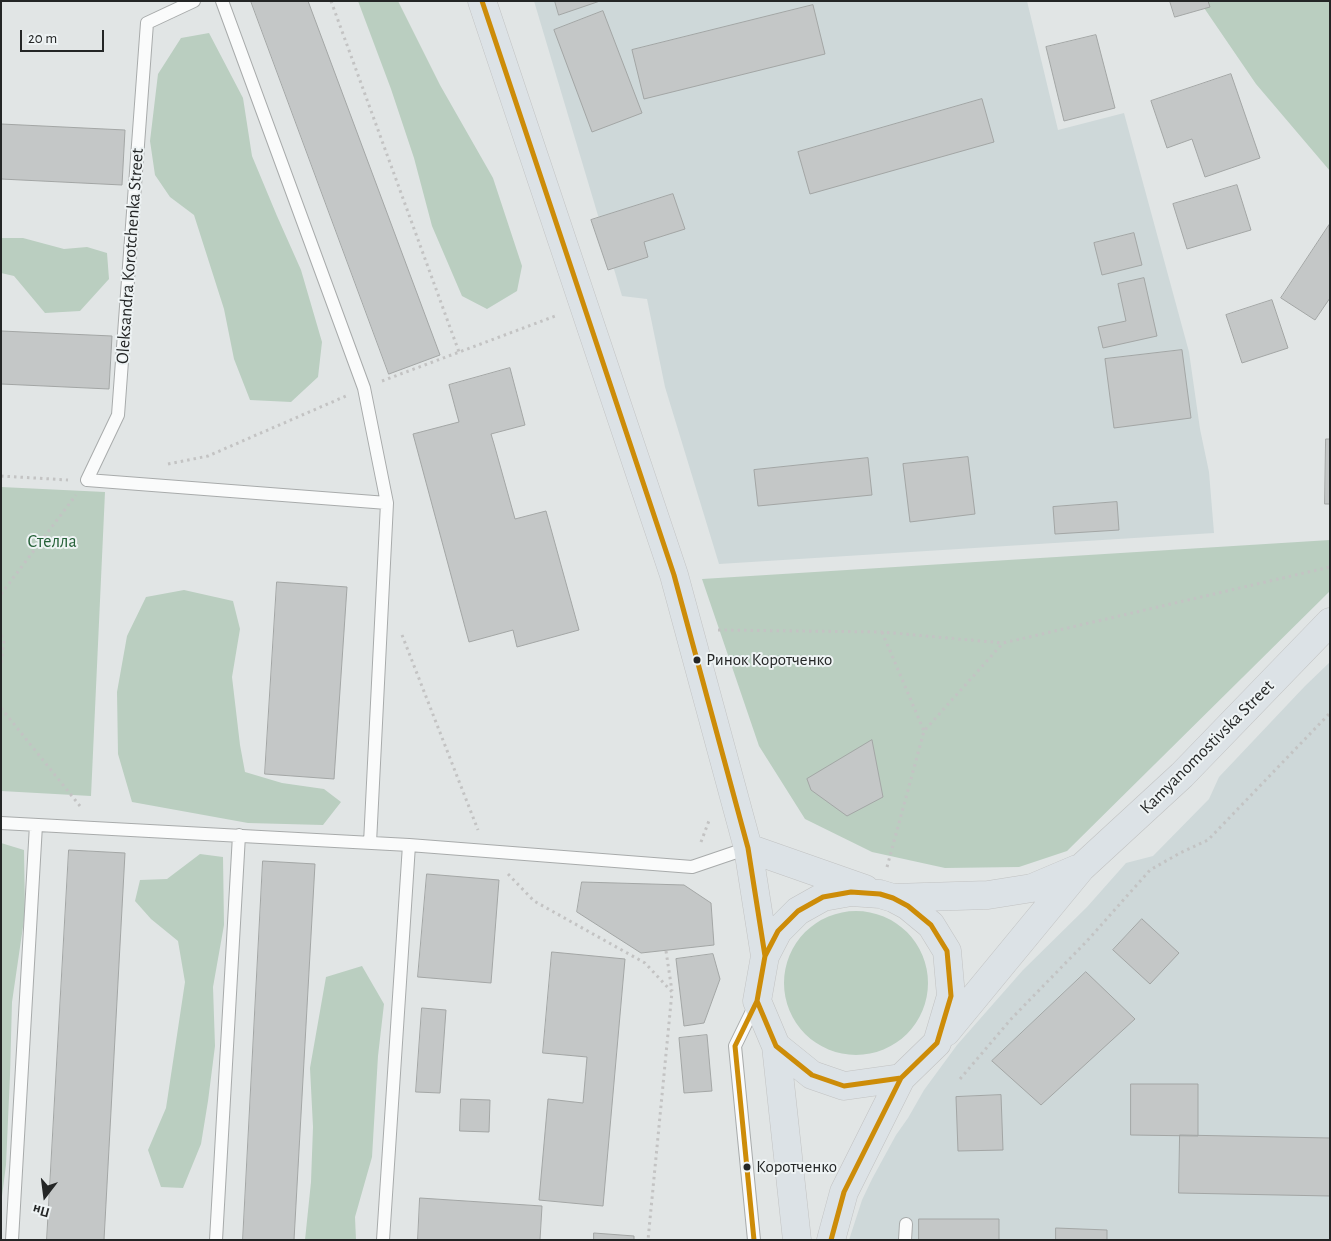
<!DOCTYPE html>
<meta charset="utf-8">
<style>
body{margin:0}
#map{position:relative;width:1331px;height:1241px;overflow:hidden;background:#e1e5e5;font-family:"Alegreya Sans",sans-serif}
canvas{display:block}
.frame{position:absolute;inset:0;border:2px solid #242626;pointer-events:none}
.north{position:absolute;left:20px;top:1171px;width:50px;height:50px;-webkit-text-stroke:4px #eef3f4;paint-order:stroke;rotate:195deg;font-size:14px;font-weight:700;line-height:20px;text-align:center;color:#242626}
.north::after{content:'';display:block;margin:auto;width:18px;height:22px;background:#242626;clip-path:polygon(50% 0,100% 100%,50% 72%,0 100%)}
.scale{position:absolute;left:20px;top:30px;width:84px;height:22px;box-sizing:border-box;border:2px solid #242626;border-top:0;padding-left:6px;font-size:15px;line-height:18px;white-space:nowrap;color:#242626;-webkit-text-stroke:4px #eef3f4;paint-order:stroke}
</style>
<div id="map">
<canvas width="1331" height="1241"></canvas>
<div class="frame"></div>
<div class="north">Пн</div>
<div class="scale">20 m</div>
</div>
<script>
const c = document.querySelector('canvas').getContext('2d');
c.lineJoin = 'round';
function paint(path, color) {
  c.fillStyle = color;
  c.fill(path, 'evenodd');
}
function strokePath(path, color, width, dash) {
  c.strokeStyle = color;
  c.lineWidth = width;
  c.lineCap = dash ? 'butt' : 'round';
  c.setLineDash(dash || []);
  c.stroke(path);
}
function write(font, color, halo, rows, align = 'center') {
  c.font = font + ' "Alegreya Sans",sans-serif';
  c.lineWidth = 4;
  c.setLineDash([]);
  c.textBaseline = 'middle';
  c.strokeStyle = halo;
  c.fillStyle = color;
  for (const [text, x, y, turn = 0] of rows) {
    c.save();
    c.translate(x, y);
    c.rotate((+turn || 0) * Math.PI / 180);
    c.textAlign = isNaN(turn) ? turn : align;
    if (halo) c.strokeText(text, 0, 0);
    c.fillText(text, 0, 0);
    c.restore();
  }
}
paint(new Path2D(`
 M534,1H1027L1058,130L1124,113L1189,352L1200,429L1209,472L1214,533L719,564L665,387L647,299L622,296Z
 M1330,662V1240H849L862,1200L872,1179L896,1135L908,1118L924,1090L957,1045L1023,970L1087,907L1126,863L1153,856L1209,799L1219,777L1305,686Z`), '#ced8d9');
paint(new Path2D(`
 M358,1H398L440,85L493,178L522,266L517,291L487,309L462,296L432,226L414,158L391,89Z
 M1197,1H1330V171L1256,84L1200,2Z
 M209,33L243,98L252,156L277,216L301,270L322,342L318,377L291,402L250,400L234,359L224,309L194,215L170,197L155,175L150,141L158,74L181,38Z
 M1,238H23L64,249L87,247L107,253L109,279L80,311L45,313L14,276L1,273Z
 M1,487L105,492L91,796L1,791Z
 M1330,540V591L1067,851L1019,867L945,868L872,852L805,819L759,746L702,579Z
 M184,590L233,601L240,629L232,677L240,745L245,772L282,783L324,789L341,802L323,825L248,823L132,802L118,754L117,692L127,636L146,597Z
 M1,843L24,850L25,913L12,1002L10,1075L6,1165L1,1204Z
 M200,854L223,857L224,925L213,987L215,1046L208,1101L201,1144L183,1188L161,1187L148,1150L166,1108L185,982L178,941L151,919L135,901L140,880L167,879Z
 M784 983a72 72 0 1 1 144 0a72 72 0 1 1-144 0Z
 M362,966L384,1004L378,1056L372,1157L355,1217L356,1240H305L311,1182L313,1127L310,1068L326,977Z`), '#bacec0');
const building = new Path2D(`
 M251,1H308L440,355L389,374Z
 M555,1H600L559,15Z
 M1170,1H1208L1210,7L1175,17Z
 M813,5L825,54L644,99L632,50Z
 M603,11L642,113L592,132L554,30Z
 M1096,35L1115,108L1064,121L1046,47Z
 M1231,74L1260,158L1205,177L1192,139L1167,148L1151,101Z
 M982,99L994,142L810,194L798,152Z
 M1,124L125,130L122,185L1,179Z
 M1237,185L1251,230L1187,249L1173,204Z
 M673,194L685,229L644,242L648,257L608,270L591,220Z
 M1329,225L1330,298L1315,320L1281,298Z
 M1134,233L1142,265L1102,275L1094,243Z
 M1144,278L1157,336L1103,348L1098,327L1126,321L1118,284Z
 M1272,300L1288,348L1242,363L1226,315Z
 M1,331L112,336L109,389L1,384Z
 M1182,350L1191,418L1114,428L1105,359Z
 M510,368L525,425L491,434L494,444L515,519L546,511L579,630L517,647L513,630L469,642L413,434L459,422L449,385Z
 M1326,439H1330V504H1325Z
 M968,457L975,514L910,522L903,464Z
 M868,458L872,495L758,506L754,470Z
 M1117,502L1119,530L1055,534L1053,507Z
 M277,582L347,587L334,779L265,774Z
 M872,740L883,797L847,816L811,790L807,779Z
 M69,850L125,853L104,1240H47Z
 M263,861L315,864L294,1240H243Z
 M427,874L499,880L491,983L418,977Z
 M582,882L684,885L711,903L714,945L641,953L577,912Z
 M1142,919L1179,953L1150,984L1113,950Z
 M552,952L625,959L603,1206L539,1200L548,1099L583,1103L587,1057L543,1053Z
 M713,954L720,979L704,1023L684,1026L676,959Z
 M1086,972L1135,1019L1041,1105L992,1061Z
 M422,1008L446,1010L440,1093L416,1092Z
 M707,1035L712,1091L684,1093L679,1038Z
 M1131,1084H1198V1136L1131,1135Z
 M1001,1095L1003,1150L958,1151L956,1097Z
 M461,1099L490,1100L489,1132L460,1131Z
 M1180,1135L1330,1138V1196L1179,1193Z
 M420,1198L542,1206L540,1240H418Z
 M919,1219H999V1240H919Z
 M1056,1228L1107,1230V1240H1056Z
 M594,1233L634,1236V1240H594Z`);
paint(building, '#c4c7c7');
strokePath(building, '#a3a6a5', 1);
const service = new Path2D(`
 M194,1L147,23L118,415L87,480L387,503L370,843
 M222,1L364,388L387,503
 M1,823L409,845L692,867L748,848
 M12,1240L36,825
 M216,1240L239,835
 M383,1240L409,845
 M754,1240L735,1046L756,1003
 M905,1240L906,1224`);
const primary = new Path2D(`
 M482,1L674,575L748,848L765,956
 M748,848L865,889
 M851,892L880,894L893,898L908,906L931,925L947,951L951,996L937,1043L901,1078L844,1086L812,1075L776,1046L757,1001L765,956L778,931L798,911L823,897Z
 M893,898L988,895L1032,888L1077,869
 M946,1032L1081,868L1182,775L1330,622
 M776,1046L797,1240
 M831,1240L844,1192L901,1078`);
strokePath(service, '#a8abab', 14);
strokePath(primary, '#c1c2c2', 29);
strokePath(new Path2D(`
 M331,1L459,352
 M382,381L558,315
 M168,464L208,456L346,396
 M1,476L68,480
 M1,594L76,495
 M718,630L882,632L1003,643
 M882,632L924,731
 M1,635L4,642L1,663
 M402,635L478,830
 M1,708L80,806
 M701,842L710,818
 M887,867L924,731L1003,643L1330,567
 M508,874L534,901L645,963L672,992L648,1240
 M666,951L672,991
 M960,1079L1012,1018L1087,941L1150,870L1180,853L1208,840L1330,713`), '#c3c3c3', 3, [2.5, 4]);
strokePath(service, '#fafbfb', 12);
strokePath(primary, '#dce2e6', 28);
strokePath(new Path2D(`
 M482,1L674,575L748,848L765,956
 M851,892L880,894L893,898L908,906L931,925L947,951L951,996L937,1043L901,1078L844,1086L812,1075L776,1046L757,1001L765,956L778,931L798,911L823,897Z
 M754,1240L735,1046L757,1001
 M831,1240L844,1192L901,1078`), '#cd8c08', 5);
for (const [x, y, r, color] of [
 [697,660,4.5,"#242626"],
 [747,1167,4.5,"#242626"]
]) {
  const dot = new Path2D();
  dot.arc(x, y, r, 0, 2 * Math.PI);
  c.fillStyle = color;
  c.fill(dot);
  strokePath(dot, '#eef3f4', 2);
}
write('17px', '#242626', '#eef3f4', [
 ["Ринок Коротченко",706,660],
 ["Коротченко",756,1167]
], 'left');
write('18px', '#242626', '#eef3f4', [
 ["Oleksandra Korotchenka Street",130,256,-86],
 ["Kamyanomostivska Street",1207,747,-45]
]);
write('18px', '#246037', '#eef3f4', [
 ["Стелла",52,542]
]);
</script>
